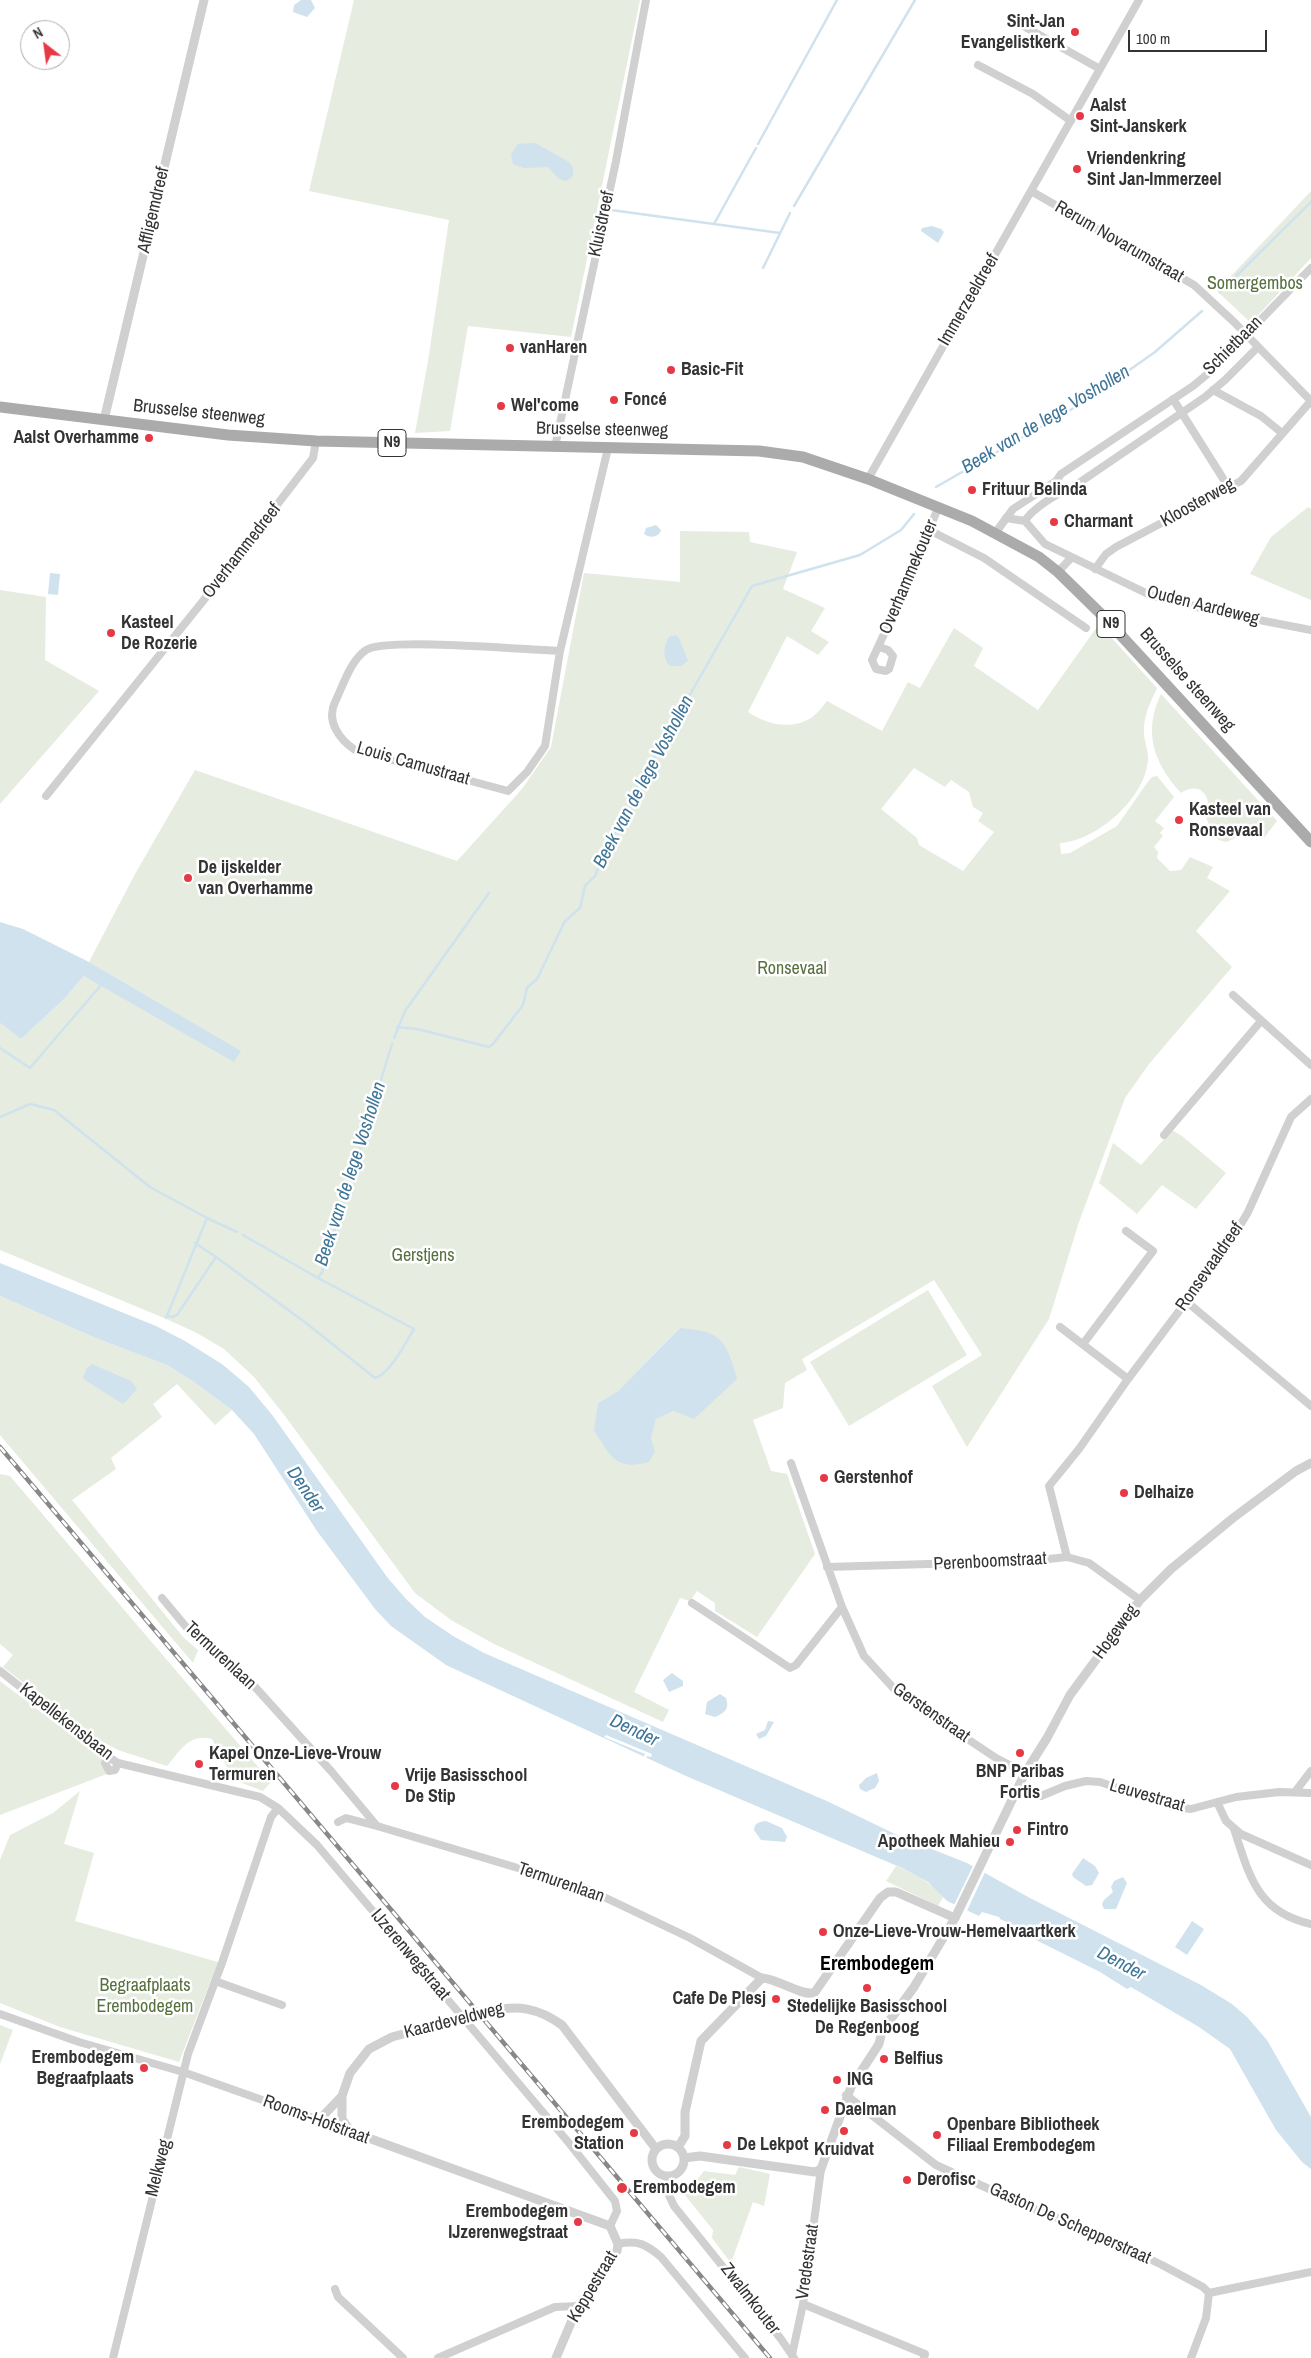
<!DOCTYPE html>
<meta charset="utf-8">
<style>
body{margin:0}
#map{position:relative;width:1311px;height:2358px;overflow:hidden;background:#fff;font-family:"Archivo Narrow",sans-serif}
canvas{display:block}
.north{position:absolute;left:20px;top:20px;width:50px;height:50px;box-sizing:border-box;background:#fff;border:1px solid #adadad;border-radius:50%;rotate:330deg;font-size:14px;font-weight:700;line-height:20px;text-align:center;color:#333}
.north::after{content:'';display:block;margin:auto;width:18px;height:22px;background:#e63946;clip-path:polygon(50% 0,100% 100%,50% 72%,0 100%)}
.scale{position:absolute;left:1128px;top:30px;width:139px;height:22px;box-sizing:border-box;border:2px solid #333;border-top:0;padding-left:6px;font-size:15px;line-height:18px;white-space:nowrap;color:#333;-webkit-text-stroke:4px #fff;paint-order:stroke}
</style>
<div id="map">
<canvas width="1311" height="2358"></canvas>
<div class="north">N</div>
<div class="scale">100 m</div>
</div>
<script>
const c = document.querySelector('canvas').getContext('2d');
c.lineJoin = 'round';
function paint(path, color) {
  c.fillStyle = color;
  c.fill(path, 'evenodd');
}
function strokePath(path, color, width, dash) {
  c.strokeStyle = color;
  c.lineWidth = width;
  c.lineCap = dash ? 'butt' : 'round';
  c.setLineDash(dash || []);
  c.stroke(path);
}
function write(font, color, halo, rows, align = 'center') {
  c.font = font + ' "Archivo Narrow",sans-serif';
  c.lineWidth = 5;
  c.setLineDash([]);
  c.textBaseline = 'middle';
  c.strokeStyle = halo;
  c.fillStyle = color;
  for (const [text, x, y, turn = 0] of rows) {
    c.save();
    c.translate(x, y);
    c.rotate((+turn || 0) * Math.PI / 180);
    c.textAlign = isNaN(turn) ? turn : align;
    if (halo) c.strokeText(text, 0, 0);
    c.fillText(text, 0, 0);
    c.restore();
  }
}
paint(new Path2D(`
 M354,0H640L571,337L468,326L450,431L415,433L428,361L449,220L309,191Z
 M1311,191V258L1251,323L1217,291Z
 M1308,507L1311,509V600L1250,574L1271,537Z
 M680,531L749,532L750,542L797,552L783,589L825,608L811,631L829,642L818,655L787,636L748,712C767,725 791,730 811,718C817,714 823,706 827,701L882,731L908,682L920,688L954,628L983,648L974,666L1038,710L1099,624L1157,688C1149,705 1143,717 1144,735C1145,743 1148,751 1148,758C1147,797 1097,841 1060,843L1061,854L1070,853L1117,826L1147,783L1152,777L1157,776L1174,797L1155,821L1164,828L1160,833L1163,836L1154,847L1158,852L1157,858L1170,871L1181,870L1190,857L1213,867L1207,878L1230,891L1196,931L1232,967L1149,1064L1125,1098L1079,1222L1049,1319L967,1447L932,1386L982,1355L934,1280L802,1359L807,1370L785,1383L783,1408L753,1420L771,1471L787,1474L815,1554L757,1637L715,1611V1603L697,1591L690,1601L680,1598L634,1692L669,1710L663,1722L494,1644L451,1620L415,1593L285,1416L254,1377L224,1349L195,1332L164,1318L0,1250V1023L21,1039L63,1000L84,976L240,1051L89,962L135,874L195,770L457,861L522,789L551,747L584,573L680,582ZM914,768L945,787L951,780L969,792L973,807L983,813L978,821L994,832L963,871L919,845L917,838L881,809ZM680,1328L674,1411L656,1419L651,1439L598,1403L618,1391Z
 M0,590L46,597L45,660L99,691L0,804Z
 M1161,694L1277,821L1264,838L1243,835L1226,842L1219,840L1213,835L1204,812L1208,802C1205,787 1192,785 1181,793C1153,762 1143,732 1161,694Z
 M1172,1130L1182,1136L1226,1173L1196,1209L1162,1185L1137,1214L1099,1183L1113,1143L1141,1165Z
 M928,1290L967,1355L849,1426L810,1362Z
 M0,1296L98,1339L167,1365L194,1382L232,1410L215,1425L177,1384L153,1404L162,1417L111,1458L116,1469L72,1500L183,1637L198,1650L193,1663L0,1435Z
 M0,1474L10,1476L271,1782L263,1791L234,1780L212,1739C189,1733 181,1750 167,1766L118,1750L94,1737L3,1667L13,1655L0,1644Z
 M0,1681L117,1770L0,1815Z
 M80,1791L64,1844L94,1853L75,1921L218,1962L179,2062L60,2027L0,2003V1860L10,1835L53,1813Z
 M896,1866C913,1873 931,1882 943,1897L938,1906L886,1881Z
 M0,2025L13,2030L0,2064Z
 M739,2167L770,2174L764,2206L753,2202L731,2263L712,2238L713,2230L685,2195L704,2171L735,2175Z`), '#e6ecdf');
paint(new Path2D(`
 M301,0H311L315,8L307,17L293,12L294,5Z
 M535,143L569,162L573,168V176L566,181L559,179L548,167L524,168L513,164L511,154L518,144Z
 M932,226L941,229L944,232L938,243L921,231L922,228Z
 M656,525L661,530C659,538 649,538 644,534L646,528Z
 M50,573L60,574L58,595L48,594Z
 M676,635L679,638L688,661L681,666H670C662,658 663,645 670,636Z
 M0,922L23,929L89,962L241,1051L234,1062L84,976L63,1000L21,1039L0,1023Z
 M0,1263L156,1326L185,1341L222,1364L249,1387L273,1416L387,1577L406,1599L425,1617L453,1636L484,1653L829,1802L899,1836L967,1863L1028,1897L1201,1985L1232,2004L1247,2017L1267,2040L1311,2117V2169L1302,2162L1276,2130L1230,2049L1199,2027L1131,1987L1127,1989L1100,1972L1014,1929L1015,1926L1000,1919L999,1917L982,1912L979,1916L947,1901L928,1882L902,1868L686,1776L446,1665L391,1626L375,1609L317,1531L254,1434L232,1410L194,1382L167,1365L98,1339L0,1296Z
 M680,1328C722,1331 726,1340 737,1379L694,1419L674,1411L656,1419L651,1439L655,1451L649,1462C614,1471 612,1456 594,1431L598,1403L618,1391Z
 M92,1364L131,1381L137,1389L123,1404L85,1380L83,1377L87,1368Z
 M672,1673L683,1681V1686L669,1692L663,1680Z
 M720,1694L726,1698C730,1709 724,1713 715,1717L705,1714L707,1702Z
 M768,1721L774,1722L766,1736L759,1739L756,1734L765,1730Z
 M877,1773L879,1781L875,1788L866,1792L860,1789L859,1785L866,1778Z
 M766,1821L782,1828L787,1837L785,1842L761,1840L754,1830C755,1822 759,1822 766,1821Z
 M1083,1858L1095,1866L1099,1873L1092,1885L1086,1886L1073,1877L1072,1874Z
 M1123,1877L1127,1883L1116,1909H1104L1102,1904L1104,1900L1113,1892L1111,1887L1114,1881Z
 M1192,1921L1204,1929L1187,1955L1175,1947Z`), '#cfe2ee');
paint(new Path2D(`
 M606,1735L652,1754L651,1757L647,1756L645,1760L643,1759L645,1754L604,1737Z
 M974,1864L986,1870L966,1913L953,1907Z`), '#fff');
strokePath(new Path2D(`
 M758,144L837,0
 M794,206L915,0
 M611,210L780,233
 M714,224L756,148
 M763,268L790,213
 M1220,292L1311,202
 M936,487L1084,402L1155,352L1202,311
 M397,1027L417,1029L489,1047L493,1044L523,1005L527,988L537,979L565,921L580,908L585,886L595,876L606,848L630,807L636,789L752,586L860,555L901,530L914,514
 M394,1038L405,1011L489,893
 M0,1048L30,1068L101,985
 M0,1117L30,1104L54,1110L150,1187L207,1218
 M243,1235L318,1278L322,1272L392,1044
 M216,1257L306,1323L375,1378C390,1374 406,1342 414,1329L318,1278
 M167,1316L172,1317L177,1315L216,1257L195,1243
 M166,1318L207,1218L237,1232`), '#cfe2ee', 2.5);
strokePath(new Path2D(`
 M1011,19L1100,69
 M978,65L1033,94L1071,121
 M1031,191L1194,285L1234,322L1311,401
 M1213,390L1261,416L1282,433
 M1173,399L1229,488
 M555,447L616,161L646,0
 M868,479L1139,0
 M1006,518L1025,521
 M1025,521L1045,544L1150,595L1213,611L1311,630
 M1025,521C1031,510 1058,492 1070,489L1205,397L1225,380L1258,347
 M929,530L984,558L1086,628
 M996,532L1013,509L1056,481L1061,474L1193,386L1210,372L1311,268
 M1095,569L1106,554L1116,547L1241,481L1311,401
 M1058,572L1071,558
 M879,647L888,650L893,656L889,669L886,671L876,669L872,660L903,593L938,508
 M560,651C528,650 386,637 366,650C350,661 343,686 335,702C326,721 339,739 355,750L508,791L527,772L545,746L560,651L608,448
 M46,796L203,601L313,458L316,441
 M1233,995L1311,1065
 M1164,1135L1261,1021
 M1187,1302L1311,1406
 M1060,1327L1128,1379
 M1083,1344L1153,1251L1126,1231
 M791,1463L842,1607L864,1656L897,1692L996,1758L1025,1773
 M1067,1557L1049,1486L1079,1449L1128,1379L1228,1246L1248,1212L1291,1117L1311,1099
 M827,1567L1030,1561L1067,1557L1089,1563L1140,1600
 M162,1598L192,1634L246,1677L331,1771L377,1826
 M692,1603L790,1668L796,1665L842,1607
 M0,1671L110,1758L118,1763L260,1797L278,1808L317,1845L569,2143L615,2201L617,2211L610,2226
 M110,1758L105,1763L109,1771L115,1770L118,1763
 M1295,1792L1311,1771
 M1015,1793L1041,1796L1065,1786L1086,1781L1100,1782L1174,1807L1191,1809L1236,1797L1279,1792L1311,1793
 M1217,1802L1226,1821L1241,1834L1311,1865
 M338,1822L346,1818L377,1826L585,1888L690,1938L762,1978
 M1234,1829C1249,1874 1256,1912 1311,1924
 M215,1981L282,2005
 M0,2014L79,2042L183,2072L319,2120
 M846,2095L936,2165L1029,2207L1091,2231L1162,2265L1203,2287L1209,2293
 M669,2177L668,2193L674,2206L781,2339L794,2358
 M618,2244C638,2240 646,2244 661,2257L745,2358
 M335,2289L338,2297L403,2358
 M1209,2293L1311,2272
 M803,2304L925,2354L924,2358
 M792,2355L803,2304L821,2169
 M113,2358L188,2054L223,1960L271,1817L278,1808
 M438,2358L555,2307L578,2306
 M1191,2358L1206,2318L1209,2293`), '#d0d0d0', 8);
strokePath(new Path2D(`
 M104,420L204,0
 M489,2012C517,2004 538,2008 562,2025L656,2149
 M454,2020L392,2037L369,2049L350,2073L342,2096L319,2120L610,2226L618,2244L617,2251L578,2306L556,2358
 M342,2096V2119L351,2132
 M652 2160a16 16 0 1 1 32 0a16 16 0 1 1-32 0Z
 M678,2147L685,2136V2112L701,2041L762,1978C779,1979 804,1998 815,1992L880,1898L888,1892H896L955,1918
 M684,2158L700,2156L815,2172L821,2169L851,2087L879,2044L882,2031L914,1987L955,1918L1025,1773L1047,1738L1070,1695L1140,1600L1171,1569L1233,1518L1296,1471L1311,1463`), '#d0d0d0', 9);
strokePath(new Path2D(`
 M0,407L228,435L316,441L759,451L803,457L868,479L972,521L1039,557L1058,572L1105,618L1311,842`), '#ababab', 11);
const rail = new Path2D(`
 M0,1447L770,2358`);
strokePath(rail, '#888', 4.5);
strokePath(rail, '#fff', 2.5, [8]);
strokePath(new Path2D(`
 M454,2020L489,2012`), '#d0d0d0', 9);
for (const [x, y, r, color] of [
 [1075,32,5,"#e63946"],
 [1080,116,5,"#e63946"],
 [1077,169,5,"#e63946"],
 [510,348,5,"#e63946"],
 [671,370,5,"#e63946"],
 [614,400,5,"#e63946"],
 [501,406,5,"#e63946"],
 [149,438,5,"#e63946"],
 [972,490,5,"#e63946"],
 [1054,522,5,"#e63946"],
 [111,633,5,"#e63946"],
 [1179,820,5,"#e63946"],
 [188,878,5,"#e63946"],
 [824,1478,5,"#e63946"],
 [1124,1493,5,"#e63946"],
 [1020,1753,5,"#e63946"],
 [199,1764,5,"#e63946"],
 [395,1786,5,"#e63946"],
 [1017,1830,5,"#e63946"],
 [1010,1842,5,"#e63946"],
 [823,1932,5,"#e63946"],
 [867,1988,5,"#e63946"],
 [776,1999,5,"#e63946"],
 [884,2059,5,"#e63946"],
 [144,2068,5,"#e63946"],
 [837,2080,5,"#e63946"],
 [825,2110,5,"#e63946"],
 [844,2131,5,"#e63946"],
 [634,2133,5,"#e63946"],
 [937,2135,5,"#e63946"],
 [727,2145,5,"#e63946"],
 [907,2180,5,"#e63946"],
 [622,2188,6,"#e63946"],
 [578,2222,5,"#e63946"]
]) {
  const dot = new Path2D();
  dot.arc(x, y, r, 0, 2 * Math.PI);
  c.fillStyle = color;
  c.fill(dot);
  strokePath(dot, '#fff', 2);
}
for (const [x, y, w] of [
 [392,443,28],
 [1111,624,28]
]) {
  const box = new Path2D();
  box.roundRect(x - w / 2, y - 13.5, w, 27, 4);
  c.fillStyle = '#fff';
  c.fill(box);
  strokePath(box, '#333', 1);
}
write('bold 16px', '#333', null, [
 ["N9",392,443],
 ["N9",1111,624]
]);
write('bold 18px', '#333', '#fff', [
 ["Sint-Jan",1065,22,"right"],
 ["Evangelistkerk",1065,43,"right"],
 ["Aalst",1090,106],
 ["Sint-Janskerk",1090,127],
 ["Vriendenkring",1087,159],
 ["Sint Jan-Immerzeel",1087,180],
 ["vanHaren",520,348],
 ["Basic-Fit",681,370],
 ["Foncé",624,400],
 ["Wel'come",511,406],
 ["Aalst Overhamme",139,438,"right"],
 ["Frituur Belinda",982,490],
 ["Charmant",1064,522],
 ["Kasteel",121,623],
 ["De Rozerie",121,644],
 ["Kasteel van",1189,810],
 ["Ronsevaal",1189,831],
 ["De ijskelder",198,868],
 ["van Overhamme",198,889],
 ["Gerstenhof",834,1478],
 ["Delhaize",1134,1493],
 ["Kapel Onze-Lieve-Vrouw",209,1754],
 ["Termuren",209,1775],
 ["BNP Paribas",1020,1772,"center"],
 ["Fortis",1020,1793,"center"],
 ["Vrije Basisschool",405,1776],
 ["De Stip",405,1797],
 ["Fintro",1027,1830],
 ["Apotheek Mahieu",1000,1842,"right"],
 ["Onze-Lieve-Vrouw-Hemelvaartkerk",833,1932],
 ["Cafe De Plesj",766,1999,"right"],
 ["Stedelijke Basisschool",867,2007,"center"],
 ["De Regenboog",867,2028,"center"],
 ["Erembodegem",134,2058,"right"],
 ["Begraafplaats",134,2079,"right"],
 ["Belfius",894,2059],
 ["ING",847,2080],
 ["Daelman",835,2110],
 ["Erembodegem",624,2123,"right"],
 ["Station",624,2144,"right"],
 ["Openbare Bibliotheek",947,2125],
 ["Filiaal Erembodegem",947,2146],
 ["De Lekpot",737,2145],
 ["Kruidvat",844,2150,"center"],
 ["Derofisc",917,2180],
 ["Erembodegem",633,2188],
 ["Erembodegem",568,2212,"right"],
 ["IJzerenwegstraat",568,2233,"right"]
], 'left');
write('18px', '#333', '#fff', [
 ["Affligemdreef",154,210,-77],
 ["Kluisdreef",602,224,-78],
 ["Rerum Novarumstraat",1119,242,30],
 ["Immerzeeldreef",969,300,-60],
 ["Schietbaan",1233,346,-45],
 ["Brusselse steenweg",199,413,6],
 ["Brusselse steenweg",602,430,1],
 ["Kloosterweg",1198,503,-29],
 ["Overhammedreef",242,551,-52],
 ["Overhammekouter",909,577,-67],
 ["Ouden Aardeweg",1203,606,14],
 ["Brusselse steenweg",1187,680,48],
 ["Louis Camustraat",413,764,16],
 ["Ronsevaaldreef",1210,1267,-55],
 ["Perenboomstraat",990,1562,-3],
 ["Hogeweg",1116,1632,-54],
 ["Termurenlaan",220,1656,43],
 ["Gerstenstraat",931,1713,35],
 ["Kapellekensbaan",66,1722,38],
 ["Leuvestraat",1147,1796,16],
 ["Termurenlaan",561,1883,19],
 ["IJzerenwegstraat",410,1955,50],
 ["Kaardeveldweg",454,2021,-14],
 ["Rooms-Hofstraat",316,2120,20],
 ["Melkweg",159,2168,-76],
 ["Gaston De Schepperstraat",1070,2224,24],
 ["Vredestraat",808,2262,-82],
 ["Keppestraat",593,2287,-59],
 ["Zwalmkouter",750,2299,52]
]);
write('18px', '#56703f', '#fff', [
 ["Somergembos",1255,284],
 ["Ronsevaal",792,969],
 ["Gerstjens",423,1256],
 ["Begraafplaats",145,1986],
 ["Erembodegem",145,2007]
]);
write('italic 19px', '#3f7597', '#fff', [
 ["Beek van de lege Voshollen",1046,420,-31],
 ["Beek van de lege Voshollen",644,782,-62],
 ["Beek van de lege Voshollen",351,1174,-72],
 ["Dender",305,1490,56],
 ["Dender",634,1731,25],
 ["Dender",1121,1964,28]
]);
write('bold 20px', '#000', '#fff', [
 ["Erembodegem",877,1965]
]);
</script>
